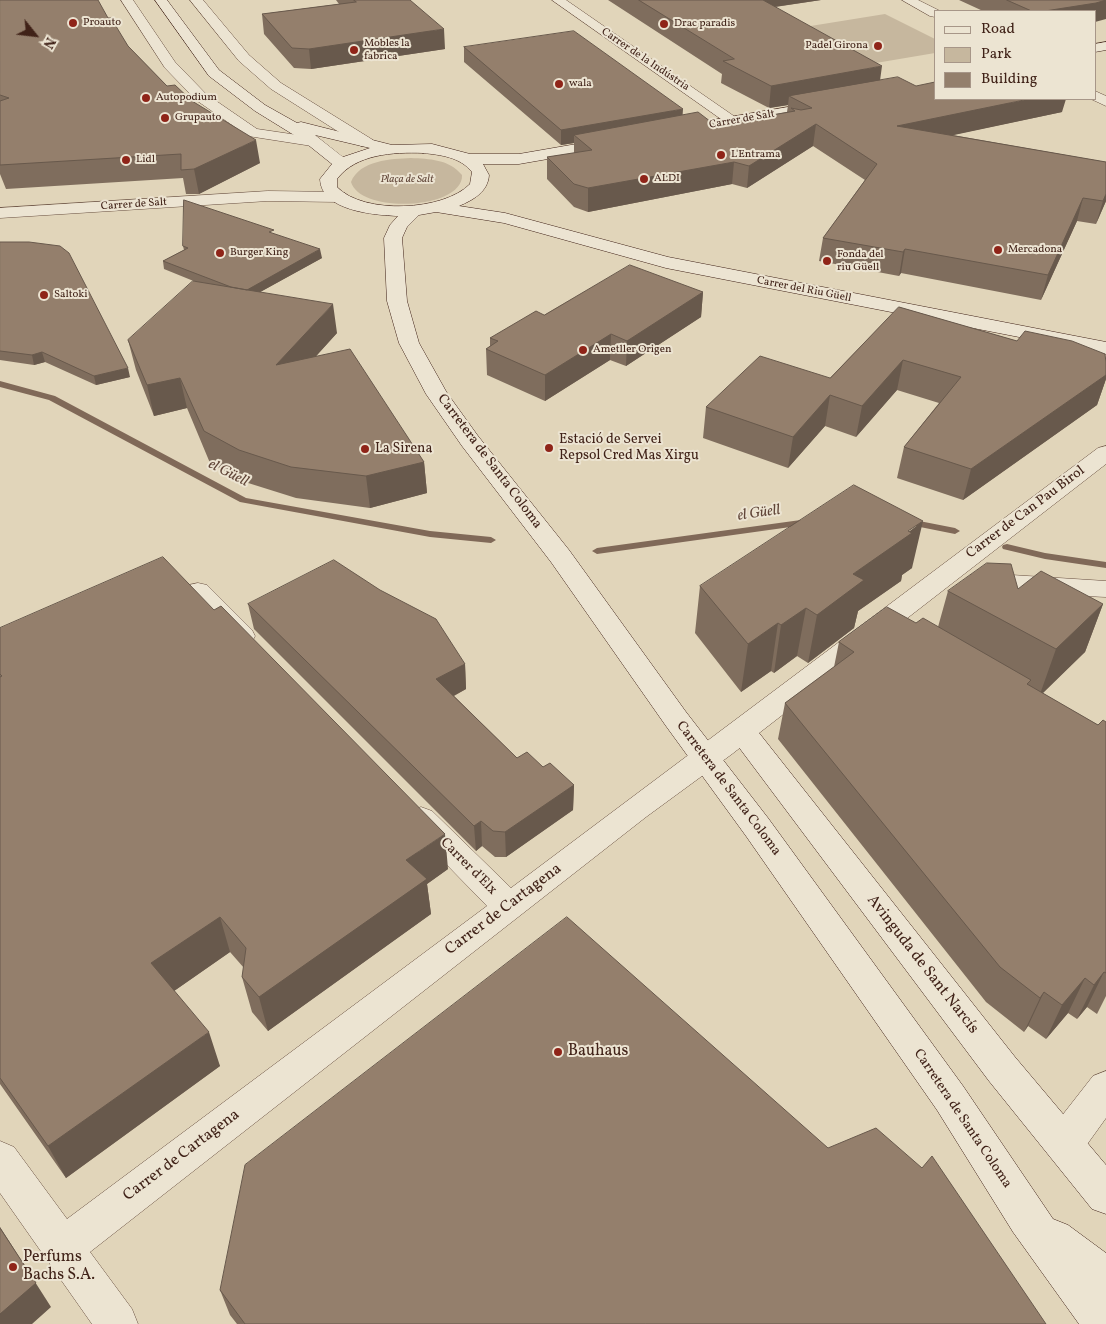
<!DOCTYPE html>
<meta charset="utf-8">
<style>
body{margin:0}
#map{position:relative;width:1106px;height:1324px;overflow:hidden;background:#e1d5ba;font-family:Vollkorn,serif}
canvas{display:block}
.legend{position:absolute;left:934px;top:10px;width:162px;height:90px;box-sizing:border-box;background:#ece4d2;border:1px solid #a79688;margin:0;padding:6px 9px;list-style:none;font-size:15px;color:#402218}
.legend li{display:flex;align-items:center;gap:10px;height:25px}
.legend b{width:25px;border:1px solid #a79688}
.north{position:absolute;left:10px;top:10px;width:50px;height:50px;-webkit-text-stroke:4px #ece4d2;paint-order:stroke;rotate:119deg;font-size:14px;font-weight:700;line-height:20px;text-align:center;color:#402218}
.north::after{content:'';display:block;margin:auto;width:18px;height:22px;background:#402218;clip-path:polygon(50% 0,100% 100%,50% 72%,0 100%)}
</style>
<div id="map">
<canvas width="1106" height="1324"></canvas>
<ul class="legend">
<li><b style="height:6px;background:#ece4d2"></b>Road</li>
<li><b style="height:14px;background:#c6b79e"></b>Park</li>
<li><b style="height:14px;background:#947f6c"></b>Building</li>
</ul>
<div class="north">N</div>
</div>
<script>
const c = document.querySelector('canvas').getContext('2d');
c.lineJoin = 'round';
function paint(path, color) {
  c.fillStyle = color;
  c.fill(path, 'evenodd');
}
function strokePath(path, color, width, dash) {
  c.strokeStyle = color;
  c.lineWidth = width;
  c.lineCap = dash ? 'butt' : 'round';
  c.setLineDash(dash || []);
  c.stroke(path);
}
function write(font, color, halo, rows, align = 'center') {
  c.font = font + ' Vollkorn,serif';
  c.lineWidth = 4;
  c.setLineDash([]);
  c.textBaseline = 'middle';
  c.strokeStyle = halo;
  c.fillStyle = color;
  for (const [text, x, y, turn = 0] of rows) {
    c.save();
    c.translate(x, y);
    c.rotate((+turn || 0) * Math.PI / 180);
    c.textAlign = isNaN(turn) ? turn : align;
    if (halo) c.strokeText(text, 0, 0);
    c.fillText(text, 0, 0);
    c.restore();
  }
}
paint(new Path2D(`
 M885,14L935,39V53L858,66L792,29Z
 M411,158C429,159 449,159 462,175C464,209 361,215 351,182C360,160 391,159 411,158Z`), '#c6b79e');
paint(new Path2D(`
 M0,381L55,396L246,498L430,531L491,537L496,540L491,543L430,537L240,502L49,400L0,387Z
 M808,519L813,522L812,524L597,554L592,551L597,548Z
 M909,519L955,528L960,531L955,534L905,524L904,522Z
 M1007,544L1045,553L1106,562V568L1045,559L1003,549L1002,547L1003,545Z`), '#806958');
const street = new Path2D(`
 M121,0H133L175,62L206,94L257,129L318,138L320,141L318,144L312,146L248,136L196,100L165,68Z
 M190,0H203L249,55L281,83L373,140L375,143L373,146H361L271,89L239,61Z
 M552,0H566L741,121L733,126L728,124Z
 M902,0H918L940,11H935V17L930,16Z
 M1095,91L1106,96V106L1091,99H1095Z
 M268,191L339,192L345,193L347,197L345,201L339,202L268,201L0,218V208Z
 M1106,446V464L732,754L646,817L90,1252L132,1309L138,1324H92L0,1193V1141L14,1147L67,1219L487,906L410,827L405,819L410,811L421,807L432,811L511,888L1098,448Z
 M980,573L1106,581V597L1001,592L971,587L967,581L971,575Z
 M198,583L207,585L252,630L255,636L252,642L242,645L232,642L189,597L185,591L189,585Z
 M1106,1071V1118L1078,1157L1064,1162L1050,1157L1045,1144L1050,1131L1093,1076Z`);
const secondary = new Path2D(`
 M155,0H167L219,70L265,105L297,123L301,122L392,145L432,144L470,154H519L611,138L619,143L611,148L519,164H483L489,175C488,192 473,200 459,206L505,213L668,257L1106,342V354L666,268L504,223L436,212L419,215L407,227L402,238L407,301L419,343L447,393L478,436L569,550L686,712L768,818L963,1086L1053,1219L1068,1225L1106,1253V1324H1079L1013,1232L937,1110L746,836L666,726L551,562L462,446L426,394L399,343L387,301L384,238L390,225L398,216C374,215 321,211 320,179L332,164L302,140L255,111L209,76ZM315,135L370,148L343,157ZM423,153C441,155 460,157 472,172L470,184C444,211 364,215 337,187V179C356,154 393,152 423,153Z
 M1106,42V50L1095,52V44Z
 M823,101L830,105L828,108L678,136L670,131L678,126Z
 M742,721L752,724L1015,1057L1106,1165V1214L1092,1209L989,1081L732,738L727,731L732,724Z`);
strokePath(street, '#684f40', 1);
strokePath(secondary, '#402218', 1);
paint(street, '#ece4d2');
paint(secondary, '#ece4d2');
paint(new Path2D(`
 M0,0L108,18L128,46L167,86L260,163L199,194H186L183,178L6,189L0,174Z
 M336,0H410L445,49L311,69L294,68L264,34L262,14L339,4Z
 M608,0H821L775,7L880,80L1062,112L952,135L1106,162V201L1096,224L1077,221L1041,300L901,273L899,276L819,261L823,238L865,180L813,146L747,188L732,184L588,212L574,207L547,179V157L574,153V143L561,145L464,62V47L715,125L787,112L788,105L769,108L721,83L722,74Z
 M959,0H1106L1095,11H983Z
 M274,234L322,258L260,292L337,333L316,356L424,462L427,493L370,508L296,498L245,482L210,463L187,408L154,416L136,370L128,340L196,282L164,269L163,261L184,250L183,246Z
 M0,242L130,377L96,385L45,362L34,365L0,360Z
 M703,292L701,317L626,366L610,360L545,401L487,375L486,349L490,346V338L544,315Z
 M899,307L1017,341L1106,363V379L1097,405L963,500L897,478L904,447L939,403L897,390L856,437L825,426L788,468L703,438L706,407L830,378Z
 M912,568L902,575L901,581L858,611L854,628L808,663L797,656L774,673L771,671L741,692L695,633L700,586Z
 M948,591L1103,604L1085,652L1042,693L1098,725L1106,722V996L1097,1014L1087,1007L1077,1019L1068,1013L1046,1039L1028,1026L1024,1032L986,1002L778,739L785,703L834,667L839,642L916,623L938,627Z
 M248,604L465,664L466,689L454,696L517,758L543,767L574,785L573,810L506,857H495L482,846L476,851L254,629Z
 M0,628L448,869L427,884L431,914L268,1031L252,1012L242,977L244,968L230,952L174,991L220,1066L66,1178L0,1084Z
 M828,1148L1046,1324H237L230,1315L220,1290Z`), '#7f6d5d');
paint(new Path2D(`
 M747,0H821L746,11Z
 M1106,0V19L1095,22V11H1045Z
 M444,29L445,49L311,69L309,49Z
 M882,66L879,88L789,96L788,105L769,108L771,86Z
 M1029,99H1066L1062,112L893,148L897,126Z
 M683,109L682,124L574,135V143L561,145V130Z
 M816,124L813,146L747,188L749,166Z
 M256,140L260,163L199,194L194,169Z
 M734,162L732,184L588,212V188Z
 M1106,194V201L1096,224L1103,201Z
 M1083,198L1077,221L1041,300L1048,275Z
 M320,249L322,258L244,301L243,292Z
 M905,249L901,273L899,276L903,252Z
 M703,292L701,317L626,366L627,341Z
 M333,304L337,333L281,395L276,365Z
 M611,334L610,360L545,401V375Z
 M42,352L45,362L34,365L32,355Z
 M903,360L897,390L856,437L862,406Z
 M128,368L130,377L96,385L94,376Z
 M1106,375V379L1097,405L963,500L971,469Z
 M180,378L187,408L154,416L147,385Z
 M830,395L825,426L788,468L793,437Z
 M424,462L427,493L370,508L366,476Z
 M923,521L912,568L902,575L901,581L858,611L854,628L808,663L817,615L853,574Z
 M1103,604L1085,652L1039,697L1056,649Z
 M806,608L797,656L774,673L781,625Z
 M778,623L771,671L741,692L748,644Z
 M465,664L466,689L438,704L436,679Z
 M574,785L573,810L506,857L505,832Z
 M481,821L482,846L476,851L474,826Z
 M445,834L448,869L427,884L431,914L268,1031L259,997L406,860Z
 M220,917L230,952L164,998L151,963Z
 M1104,972L1087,1007L1077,1019L1094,985Z
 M1085,978L1068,1013L1046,1039L1062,1005Z
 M1044,992L1028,1026L1024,1032L1040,998Z
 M209,1032L220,1066L66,1178L48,1146Z
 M0,1227L51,1307L32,1324H0Z`), '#68594c');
const building = new Path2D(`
 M0,0H98L108,18H111L128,46L167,86L175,85L192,101L256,140L194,169L181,170V154L0,165V101L9,98L0,95Z
 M354,0H410L444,29L309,49L292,48L262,14L356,2Z
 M639,0H763L882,66L771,86L723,61L734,59Z
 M1007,0H1106L1096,3L1045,11H1032Z
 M574,31L683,109L561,130L464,47Z
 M898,77L916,86L935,82V99H1029L897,126L1106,162V194L1103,201L1083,198L1048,275L905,249L903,252L823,238L877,164L816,124L749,166L734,162L588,188L574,184L547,157L592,150L574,135L698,112L715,125L795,111L791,108L801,110L812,108L789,96Z
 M184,200L274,230L269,232L320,249L247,290L231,287L163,261L188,248L183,246Z
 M0,242H29L60,246L69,253L128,368L94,376L42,352L32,355L0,351Z
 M630,265L703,292L627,341L611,334L545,375L486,349L498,341L490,338L536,311L544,315Z
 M193,281L333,304L276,365L350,349L424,462L366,476L291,467L239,450L204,431L180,378L147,385L128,340Z
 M899,307L1017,341L1025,331L1072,341L1105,354L1106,363V375L971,469L904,447L961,377L903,360L862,406L830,395L793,437L706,407L760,356L830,378Z
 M854,485L923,521L908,531L912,533L853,574L864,580L817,615L806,608L781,625L778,623L748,644L700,586Z
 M163,557L214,610L221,606L445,834L406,860L427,879L259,997L242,977L246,948L220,917L151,963L209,1032L48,1146L0,1078V677L2,676L0,674V628Z
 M334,560L380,590L436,619L465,664L436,679L517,758L527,752L543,767L550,763L574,785L505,832L493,831L481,821L474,826L248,604Z
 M987,563L1011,564L1018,589L1041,571L1103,604L1056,649L948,591Z
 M887,607L916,623L923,618L1031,680L1027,684L1098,725L1103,720L1106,722V973L1104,972L1094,985L1085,978L1062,1005L1044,992L1040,998L1000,967L785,703L854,652L839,642Z
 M567,917L828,1148L876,1128L922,1168L932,1156L1046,1324H245L220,1290L245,1165Z
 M0,1228L36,1283L0,1314Z`);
paint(building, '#947f6c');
strokePath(building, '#68594c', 1);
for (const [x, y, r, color] of [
 [73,23,5,"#8f2418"],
 [664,24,5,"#8f2418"],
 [878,46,5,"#8f2418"],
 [354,50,5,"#8f2418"],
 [559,84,5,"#8f2418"],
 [146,98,5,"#8f2418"],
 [165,118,5,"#8f2418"],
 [721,155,5,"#8f2418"],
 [126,160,5,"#8f2418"],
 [644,179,5,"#8f2418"],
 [998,250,5,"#8f2418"],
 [220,253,5,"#8f2418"],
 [827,261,5,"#8f2418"],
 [44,295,5,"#8f2418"],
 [583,350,5,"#8f2418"],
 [549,448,5,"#8f2418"],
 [365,449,5,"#8f2418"],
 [558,1052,5,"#8f2418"],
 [13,1267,5,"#8f2418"]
]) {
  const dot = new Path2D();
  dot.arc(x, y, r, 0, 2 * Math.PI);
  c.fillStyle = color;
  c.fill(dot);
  strokePath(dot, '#ece4d2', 2);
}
write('11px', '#402218', '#ece4d2', [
 ["Proauto",83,23],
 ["Drac paradis",674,24],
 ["Mobles la",364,44],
 ["fabrica",364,57],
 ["Padel Girona",868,46,"right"],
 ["wala",569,84],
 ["Autopodium",156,98],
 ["Grupauto",175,118],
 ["L'Entrama",731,155],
 ["Lidl",136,160],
 ["ALDI",654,179],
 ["Mercadona",1008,250],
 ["Burger King",230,253],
 ["Fonda del",837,255],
 ["riu Güell",837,268],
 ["Saltoki",54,295],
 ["Ametller Origen",593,350]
], 'left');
write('11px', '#402218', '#ece4d2', [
 ["Carrer de la Indústria",645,60,34],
 ["Carrer de Salt",742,120,-10],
 ["Carrer de Salt",134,205,-4],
 ["Carrer del Riu Güell",804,290,11]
]);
write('italic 11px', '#62473a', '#ece4d2', [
 ["Plaça de Salt",407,180]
]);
write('14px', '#402218', '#ece4d2', [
 ["Estació de Servei",559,440],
 ["Repsol Cred Mas Xirgu",559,456],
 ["La Sirena",375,449]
], 'left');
write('14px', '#402218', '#ece4d2', [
 ["Carretera de Santa Coloma",489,462,53],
 ["Carrer de Can Pau Birol",1026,513,-37],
 ["Carretera de Santa Coloma",728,789,53],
 ["Carrer d'Elx",468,867,45],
 ["Carretera de Santa Coloma",962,1119,56]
]);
write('italic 15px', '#604538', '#ece4d2', [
 ["el Güell",228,474,27],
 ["el Güell",759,514,-8]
]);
write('16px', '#402218', '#ece4d2', [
 ["Carrer de Cartagena",504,910,-37],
 ["Avinguda de Sant Narcís",922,965,52],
 ["Carrer de Cartagena",182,1156,-37]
]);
write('16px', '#402218', '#ece4d2', [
 ["Bauhaus",568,1052],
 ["Perfums",23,1258],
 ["Bachs S.A.",23,1276]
], 'left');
</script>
